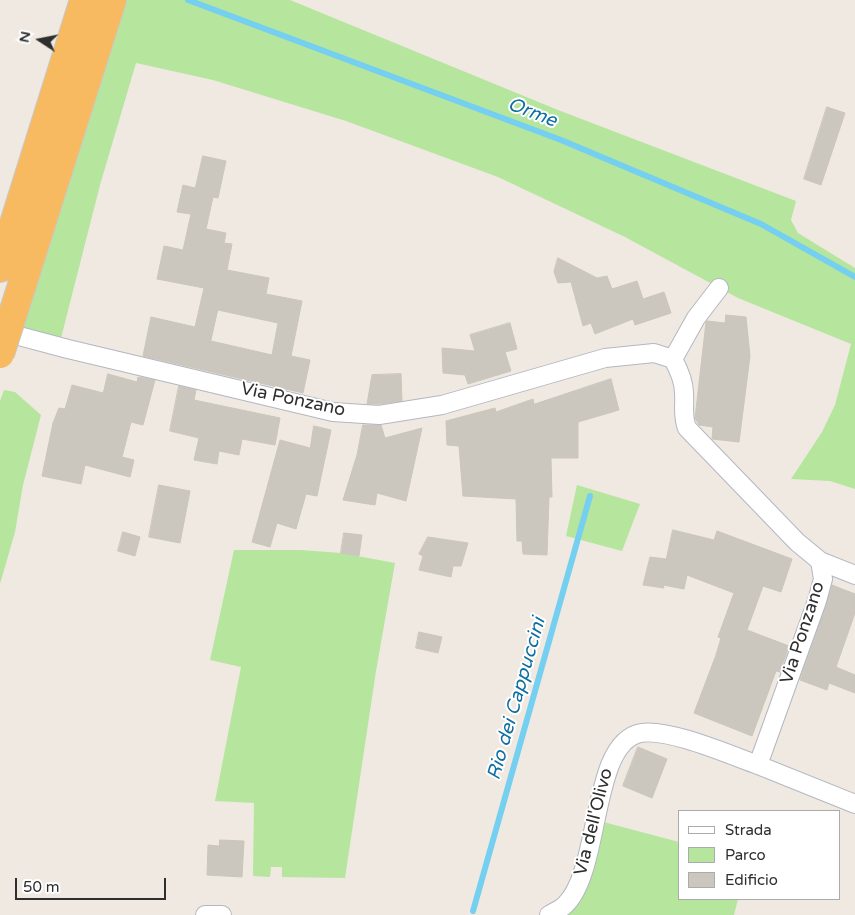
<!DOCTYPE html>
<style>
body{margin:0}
#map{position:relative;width:855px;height:915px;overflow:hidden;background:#efe9e1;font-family:"Varela Round",sans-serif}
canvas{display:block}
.legend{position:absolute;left:678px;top:810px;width:162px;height:90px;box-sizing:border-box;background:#fff;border:1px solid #ababab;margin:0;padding:6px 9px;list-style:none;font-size:15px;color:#2e2e2e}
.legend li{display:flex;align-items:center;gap:10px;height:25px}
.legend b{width:25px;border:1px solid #ababab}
.north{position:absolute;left:15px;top:15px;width:50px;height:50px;-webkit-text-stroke:4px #fff;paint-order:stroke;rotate:281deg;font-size:14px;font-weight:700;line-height:20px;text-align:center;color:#2e2e2e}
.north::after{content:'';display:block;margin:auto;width:18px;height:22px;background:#2e2e2e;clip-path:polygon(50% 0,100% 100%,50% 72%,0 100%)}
.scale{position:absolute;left:15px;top:878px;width:151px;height:22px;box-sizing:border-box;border:2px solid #2e2e2e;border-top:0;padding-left:6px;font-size:15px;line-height:18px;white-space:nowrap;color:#2e2e2e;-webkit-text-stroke:4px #fff;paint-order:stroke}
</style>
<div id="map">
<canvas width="855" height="915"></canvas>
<ul class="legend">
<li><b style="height:6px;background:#fff"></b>Strada</li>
<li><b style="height:14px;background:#b6e59e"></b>Parco</li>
<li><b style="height:14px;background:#cbc7bf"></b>Edificio</li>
</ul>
<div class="north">N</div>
<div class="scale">50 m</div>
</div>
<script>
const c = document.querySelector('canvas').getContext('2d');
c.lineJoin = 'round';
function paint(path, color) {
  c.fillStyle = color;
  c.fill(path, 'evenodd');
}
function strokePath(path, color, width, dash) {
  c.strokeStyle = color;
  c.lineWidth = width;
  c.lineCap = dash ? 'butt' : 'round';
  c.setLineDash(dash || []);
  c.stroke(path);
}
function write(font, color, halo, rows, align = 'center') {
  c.font = font + ' "Varela Round",sans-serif';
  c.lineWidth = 4;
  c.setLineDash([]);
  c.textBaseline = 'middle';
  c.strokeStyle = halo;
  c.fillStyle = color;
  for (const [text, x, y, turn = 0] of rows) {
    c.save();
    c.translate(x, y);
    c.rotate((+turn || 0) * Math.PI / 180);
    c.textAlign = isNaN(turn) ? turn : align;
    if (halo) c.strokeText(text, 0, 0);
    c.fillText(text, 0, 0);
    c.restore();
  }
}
paint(new Path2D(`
 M125,0H290L558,110L796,201L791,220L798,233L855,268V489L830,481L791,479L822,432L835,405L851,344L738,298L625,237L498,177L346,121L213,80L136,63L100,185L59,346L20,336Z
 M4,390L15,392L41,415L23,485L15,532L0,584V401Z
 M577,485L640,504L622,551L566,536Z
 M234,550H301L341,553L395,563L376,671L345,878L282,877V867H271L270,877L253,876L254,803L215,801L241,667L210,660Z
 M596,820L679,842V899H738L734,915H549L566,904Z`), '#b6e59e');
strokePath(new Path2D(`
 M188,0L561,140L761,224L855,277
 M473,911L590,496`), '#75cff0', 6);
const building = new Path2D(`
 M827,107L845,113L821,185L804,179Z
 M203,156L226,161L218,198L213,197L206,229L226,233L224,243L232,244L227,270L269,278L266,294L302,301L291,356L310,360L303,393L143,356L151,317L195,327L204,288L157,279L164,246L183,250L191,214L177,212L183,185L195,188ZM218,310L278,323L272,355L211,341Z
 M558,258L597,278L607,276L612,289L637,281L643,299L664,292L671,313L635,325L633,319L595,334L591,323L583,326L571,282L558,283L554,272Z
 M726,315L746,317L750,356L739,442L712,439L713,427L699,425L695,418L706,322L707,321L725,323Z
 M510,323L517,349L505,352L511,371L468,384L465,375L443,373L442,348L475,351L470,335Z
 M108,374L137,382L138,377L155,380L143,425L131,422L122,457L134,460L130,477L85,465L81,484L42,476L53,423L59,408L65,409L72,385L103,393Z
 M401,374L402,401L379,404H367L372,375Z
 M611,379L619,410L578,422V458H551L552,497H549L547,555L523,554L522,541H517L516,499L463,496L459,446L447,445L446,421L495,408L496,412L533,399L534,404Z
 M179,386L196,390L194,400L280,418L275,445L242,439L239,455L219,451L217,464L194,460L199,438L170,431Z
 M363,425H381L385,438L422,428L406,501L377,493L375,505L343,500L357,455Z
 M314,426L331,430L317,496L306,494L296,529L277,523L270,547L252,542L280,440L310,448Z
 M159,485L190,491L180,543L149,537Z
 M673,530L714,540L717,531L792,559L781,592L763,586L747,630L789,646L780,672L776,671L752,736L694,713L716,655L721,638L718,637L734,593L687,575L684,589L663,585L664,588L643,585L650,557L666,559Z
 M123,532L140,537L135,556L118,551Z
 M344,533L362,535L359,556L341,553Z
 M428,537L468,543L461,566H453L451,577L419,570L423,556L419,554Z
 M832,585L855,594V613L836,667L855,675V693L829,683L827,690L800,680Z
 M419,632L442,637L438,653L416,648Z
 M638,747L667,759L652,798L623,786Z
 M220,840L244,841L242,877L207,875L208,845L219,846Z`);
paint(building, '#cbc7bf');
strokePath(building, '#cbc5ba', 1);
const minor = new Path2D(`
 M0,331L68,349L333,412L379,415L442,405L605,358L654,353L673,359L696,318L719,288
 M673,359C679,370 684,381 684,393C685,405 682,416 687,428L797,542L820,561L823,579L817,601L758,765L855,804
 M820,561L855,575
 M205,915H222
 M549,915C554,912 561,909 565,905C602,870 590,742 641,733C668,728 730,755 758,765`);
const trunk = new Path2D(`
 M0,268L84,0
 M22,285L112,0`);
strokePath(minor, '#b4b7c1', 20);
strokePath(trunk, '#c9c9c9', 30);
strokePath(minor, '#fff', 18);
strokePath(trunk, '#f8ba60', 28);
const trunkBridge = new Path2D(`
 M0,354L22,285`);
strokePath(trunkBridge, '#c9c9c9', 30, []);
strokePath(trunkBridge, '#f8ba60', 28);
write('18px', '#2e2e2e', '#fff', [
 ["Via Ponzano",293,400,12],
 ["Via Ponzano",803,633,-72],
 ["Via dell'Olivo",594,822,-76]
]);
write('italic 19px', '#0d6fa3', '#fff', [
 ["Orme",532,113,21],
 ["Rio dei Cappuccini",517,699,-74]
]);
</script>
